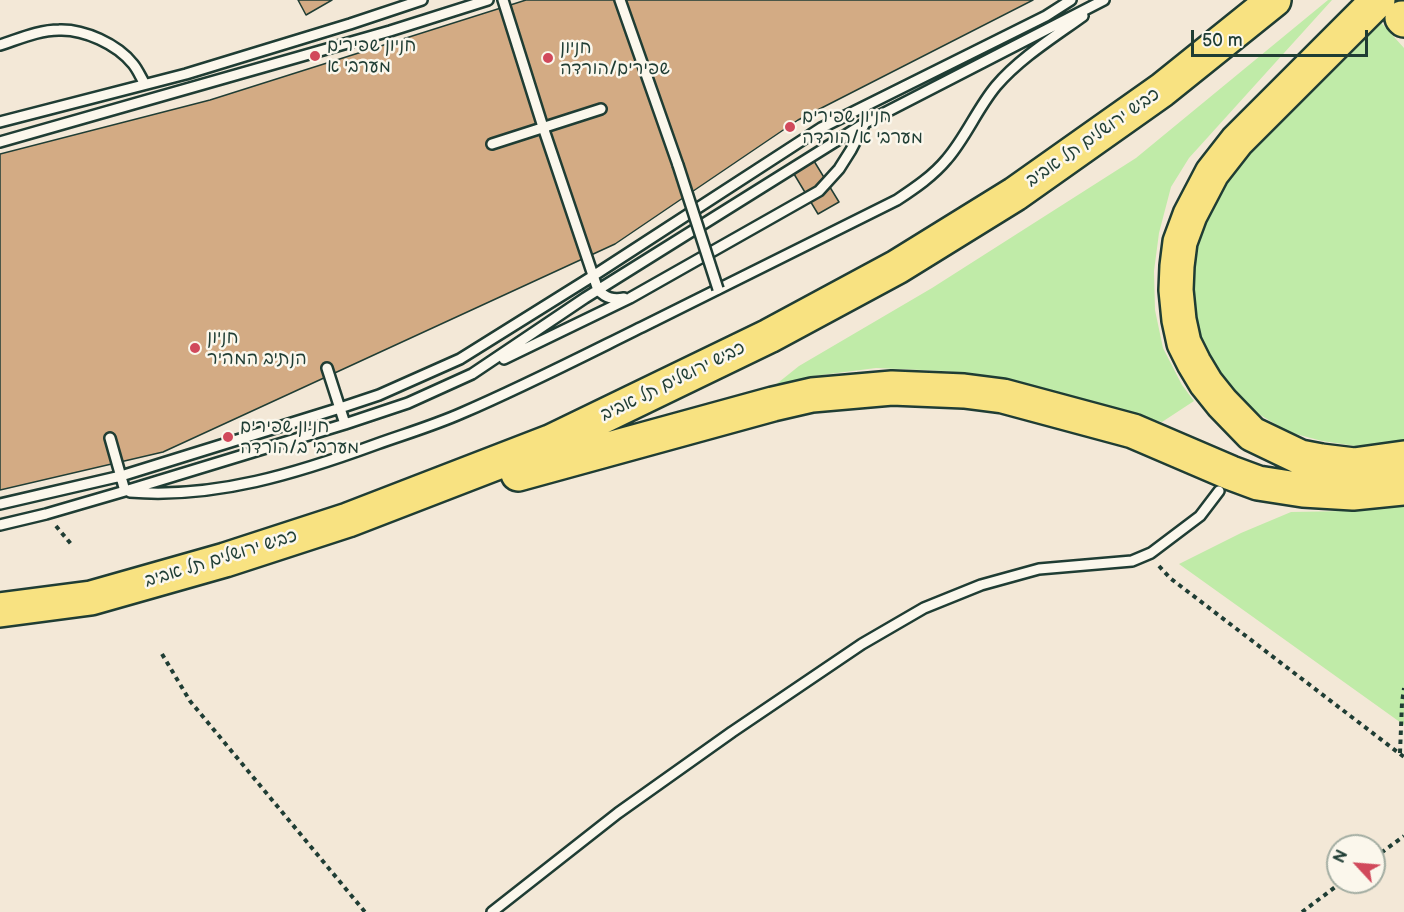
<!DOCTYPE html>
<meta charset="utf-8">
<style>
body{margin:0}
#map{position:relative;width:1404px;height:912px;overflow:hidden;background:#f3e8d7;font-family:"Balsamiq Sans",sans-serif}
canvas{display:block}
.north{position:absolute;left:1326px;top:834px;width:60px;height:60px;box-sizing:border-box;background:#fbf7ec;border:2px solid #a3ada2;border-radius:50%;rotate:296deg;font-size:16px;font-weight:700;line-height:24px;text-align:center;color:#1f3d34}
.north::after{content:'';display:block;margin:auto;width:21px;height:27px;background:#d1495b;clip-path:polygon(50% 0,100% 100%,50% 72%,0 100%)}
.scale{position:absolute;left:1191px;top:30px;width:177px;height:27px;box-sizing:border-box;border:3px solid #1f3d34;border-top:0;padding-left:8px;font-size:18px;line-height:21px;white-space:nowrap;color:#1f3d34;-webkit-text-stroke:4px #fbf7ec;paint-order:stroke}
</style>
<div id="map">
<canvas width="1404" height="912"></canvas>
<div class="north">N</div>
<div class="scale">50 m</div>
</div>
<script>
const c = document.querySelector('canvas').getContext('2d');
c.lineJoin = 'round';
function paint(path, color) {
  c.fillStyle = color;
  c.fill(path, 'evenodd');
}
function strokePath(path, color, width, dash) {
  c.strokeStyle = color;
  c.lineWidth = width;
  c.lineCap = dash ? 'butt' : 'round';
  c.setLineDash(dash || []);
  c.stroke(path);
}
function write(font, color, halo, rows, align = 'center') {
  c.font = font + ' "Balsamiq Sans","Playpen Sans Hebrew",sans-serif';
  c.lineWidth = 5;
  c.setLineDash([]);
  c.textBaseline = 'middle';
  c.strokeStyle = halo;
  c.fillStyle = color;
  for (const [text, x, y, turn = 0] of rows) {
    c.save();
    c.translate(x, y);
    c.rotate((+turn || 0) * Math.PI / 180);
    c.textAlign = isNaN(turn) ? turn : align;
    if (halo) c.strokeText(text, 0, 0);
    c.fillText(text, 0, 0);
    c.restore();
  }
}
paint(new Path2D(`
 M1328,0H1332L1189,158L1171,187L1159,233L1154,271L1155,310L1163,348L1182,385L1194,401L1162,422L997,377L944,371L876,368L814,376L774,386L799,366L932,288L1136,158Z
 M1377,18L1404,48V442L1355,446L1322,441L1288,432L1236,400L1195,339L1188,267L1221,179Z
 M1404,505V725L1179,564L1241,533L1291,512L1347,511Z`), '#c0eba8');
const building = new Path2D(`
 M298,0H332L306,15Z
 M526,0H1033L798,120L615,244L163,452L0,490V154L210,100Z
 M814,161L839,202L818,214L794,174Z`);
paint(building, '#d3ab84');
strokePath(building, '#1f3d34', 1.5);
const lane = new Path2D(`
 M503,0L543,127L598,290C606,298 613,300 624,298
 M620,0L678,165
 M0,45C19,39 39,30 59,30C84,29 117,44 133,64C138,70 141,78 145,84
 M0,122L186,74L350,24L422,0
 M0,142L390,31L488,0
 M492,144L601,109
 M504,359L630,298L819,191L839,169L851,150L865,123
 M327,368L345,424
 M110,438L125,491
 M130,492C215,499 298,473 377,444C405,434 435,425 462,413C525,386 585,355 646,325C730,283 814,242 897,200C915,188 933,176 947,159C966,137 977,109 996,86C1020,58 1054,37 1083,16
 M0,504L121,476L340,408L379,395L460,359L593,276L821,128L1046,16L1071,0
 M0,525L46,514L125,491L345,424L408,403L472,374L585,298L865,123L1104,0
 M492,912L618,813L732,732L862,644L924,608L981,585L1039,569L1132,561L1151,553L1200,516L1219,491`);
const highway = new Path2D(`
 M1378,0L1237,141L1212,173L1190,215L1180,242L1177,266L1176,290L1179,320L1184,343L1194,363L1206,383L1222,403L1252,434L1300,457L1321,461L1354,465L1404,458
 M1402,18L1404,20
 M518,474L773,404L812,395L892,388L964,391L1003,396L1133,431L1231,473L1258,483L1303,490L1353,493L1404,488
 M0,610L91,598L225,560L348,520L550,442L769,336L897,267L1015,194L1162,90L1274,0`);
strokePath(lane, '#1f3d34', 14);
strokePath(highway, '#1f3d34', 38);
strokePath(new Path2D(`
 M56,526L71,544
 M1159,566L1170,578L1404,757
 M162,654L190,701L365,912
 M1400,753L1402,703L1404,688
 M1374,858L1404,836
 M1302,912L1342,882`), '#1f3d34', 4, [4.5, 4.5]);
strokePath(lane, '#fbf7ec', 9);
strokePath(highway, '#f8e281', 33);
const laneBridge = new Path2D(`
 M678,165L718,289`);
strokePath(laneBridge, '#1f3d34', 14, []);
strokePath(laneBridge, '#fbf7ec', 9);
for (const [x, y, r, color] of [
 [315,56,6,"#d1495b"],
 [548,58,6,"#d1495b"],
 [790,127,6,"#d1495b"],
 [195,348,6,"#d1495b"],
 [228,437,6,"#d1495b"]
]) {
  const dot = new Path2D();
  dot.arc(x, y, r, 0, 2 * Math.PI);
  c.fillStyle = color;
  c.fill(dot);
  strokePath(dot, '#fbf7ec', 2);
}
write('18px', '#1f3d34', '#fbf7ec', [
 ["חניון שפירים",327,46],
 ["מערבי א",327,67],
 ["חניון",560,48],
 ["שפירים/הורדה",560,69],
 ["חניון שפירים",802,117],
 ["מערבי א/הורדה",802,138],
 ["חניון",207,338],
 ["הנתיב המהיר",207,359],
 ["חניון שפירים",240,427],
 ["מערבי ב/הורדה",240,448]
], 'left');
write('18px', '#1f3d34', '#fbf7ec', [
 ["כביש ירושלים תל אביב",1093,138,-35],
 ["כביש ירושלים תל אביב",673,382,-26],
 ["כביש ירושלים תל אביב",221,559,-17]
]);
</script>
